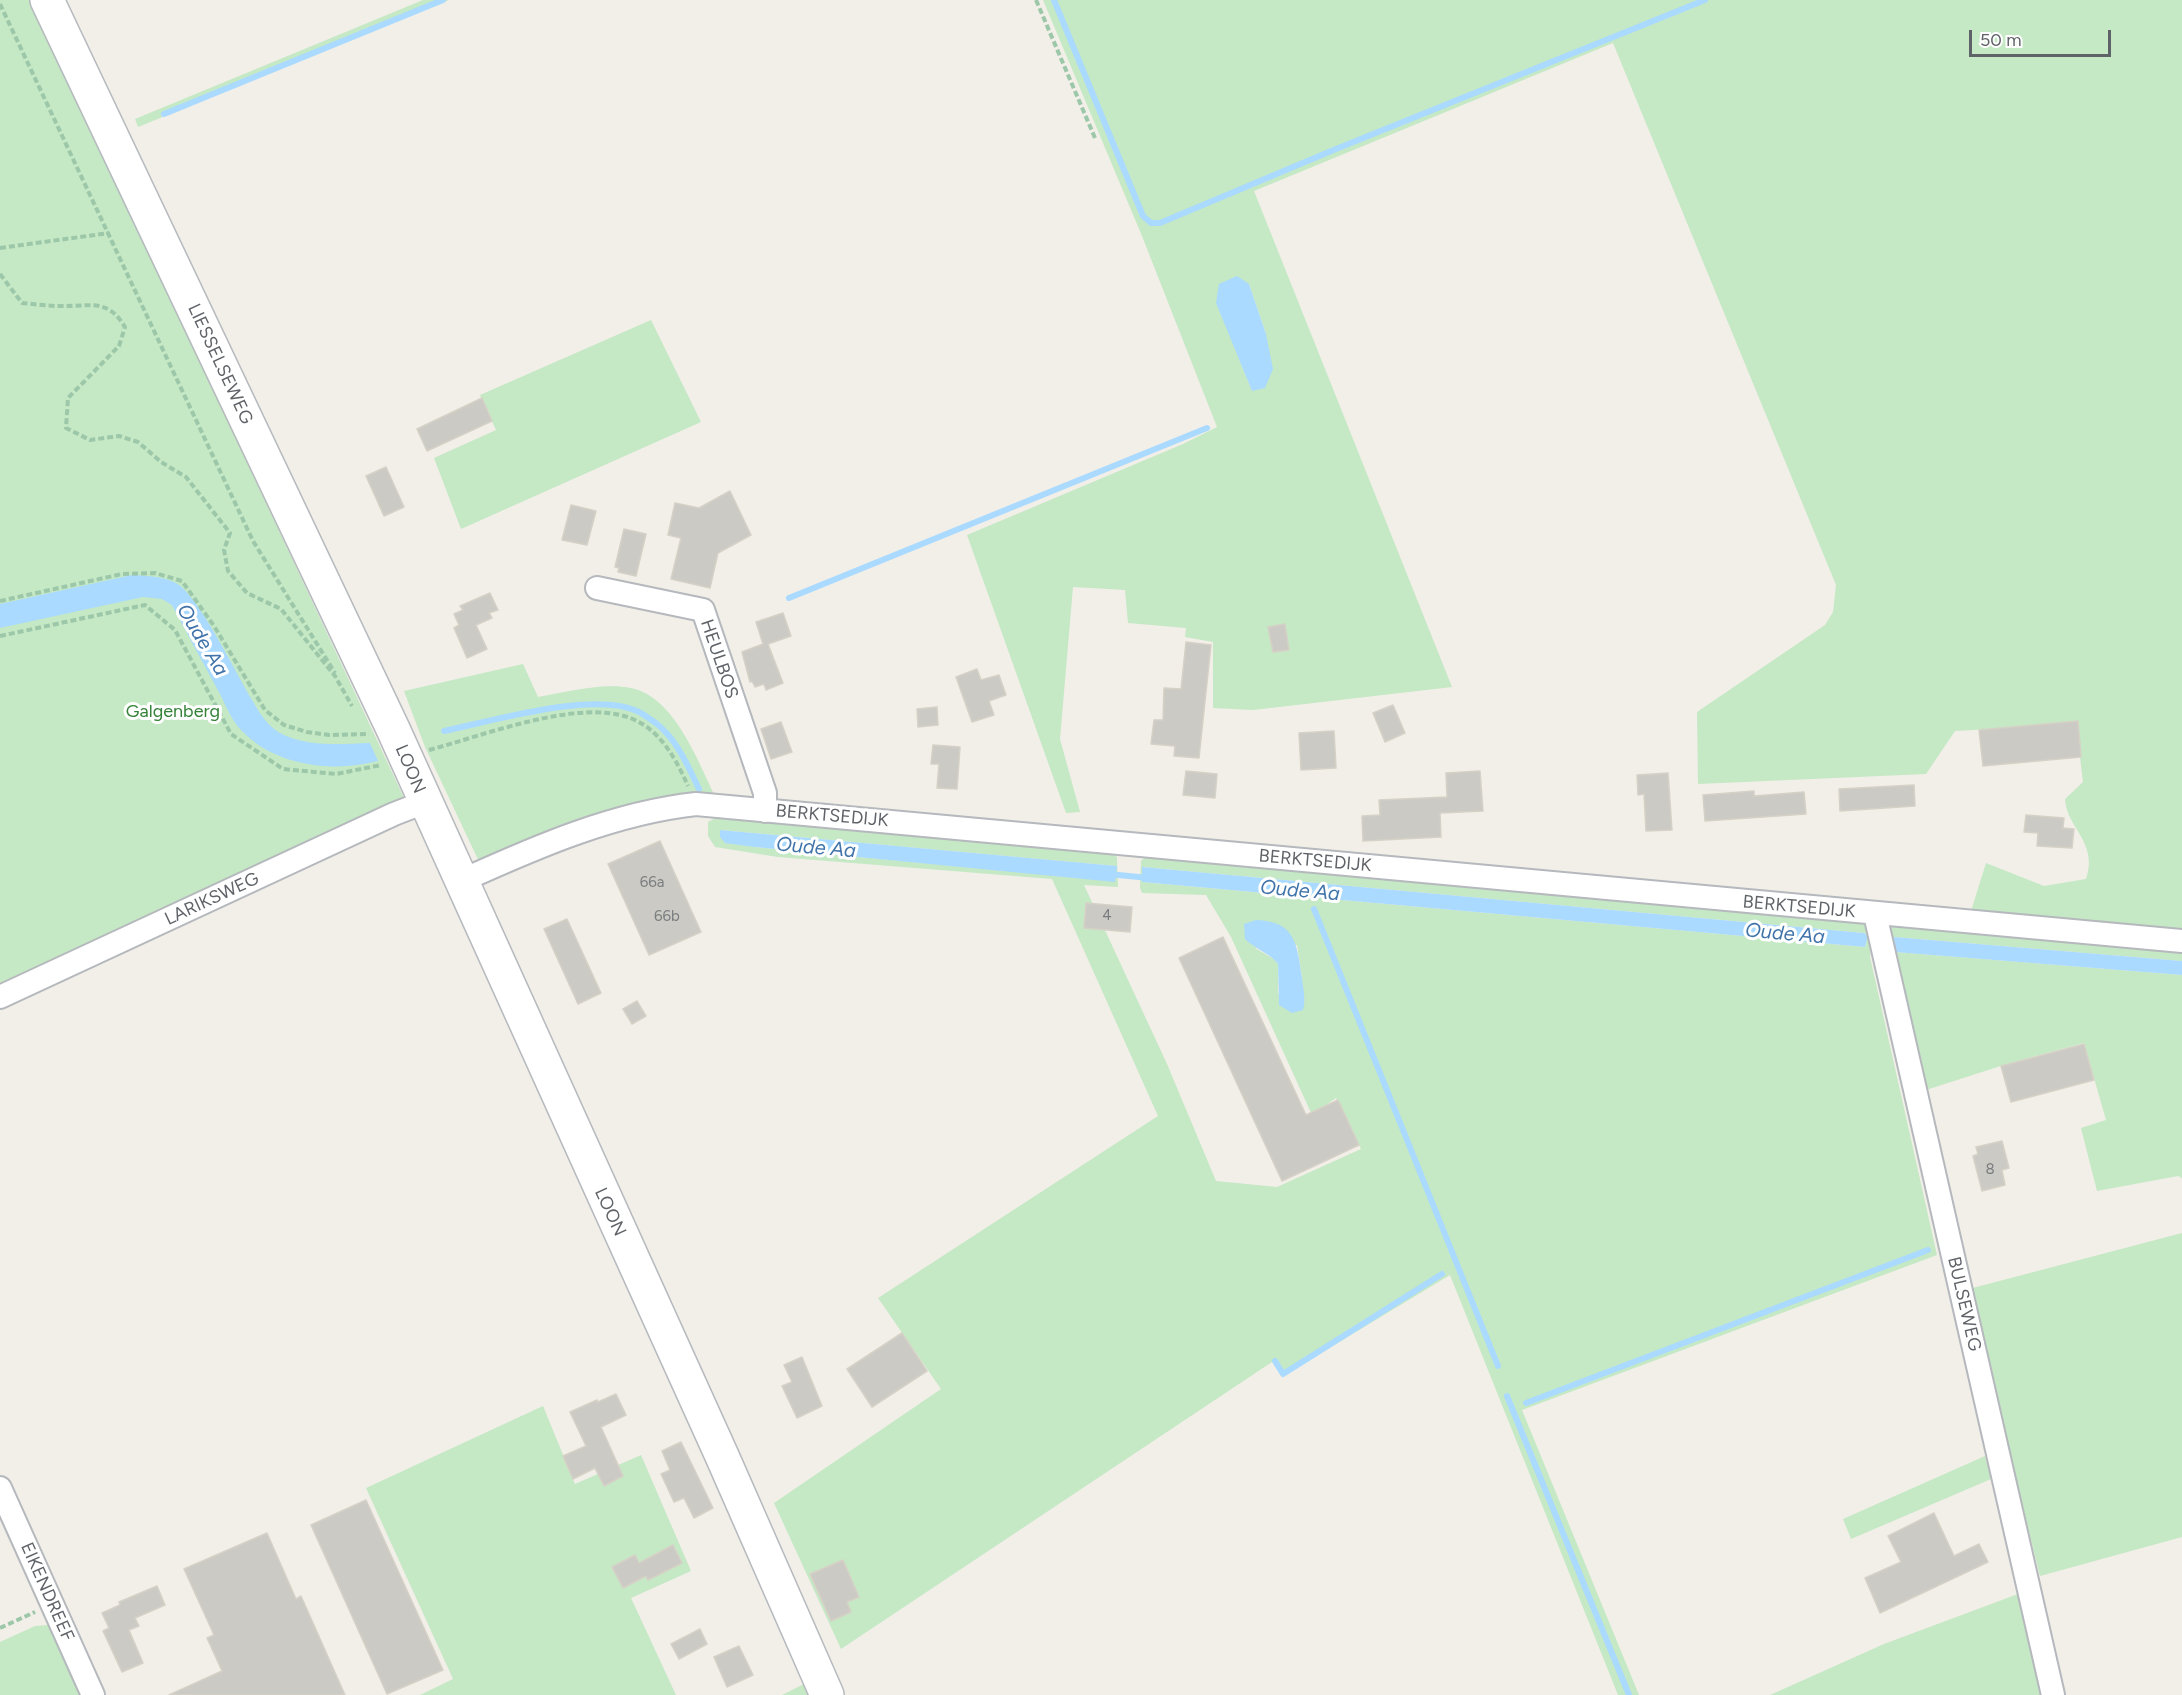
<!DOCTYPE html>
<style>
body{margin:0}
#map{position:relative;width:2182px;height:1695px;overflow:hidden;background:#f1efe8;font-family:Figtree,sans-serif}
canvas{display:block}
.scale{position:absolute;left:1969px;top:30px;width:142px;height:27px;box-sizing:border-box;border:3px solid #5f6368;border-top:0;padding-left:8px;font-size:18px;line-height:21px;white-space:nowrap;color:#5f6368;-webkit-text-stroke:4px #fff;paint-order:stroke}
</style>
<div id="map">
<canvas width="2182" height="1695"></canvas>
<div class="scale">50 m</div>
</div>
<script>
const c = document.querySelector('canvas').getContext('2d');
c.lineJoin = 'round';
function paint(path, color) {
  c.fillStyle = color;
  c.fill(path, 'evenodd');
}
function strokePath(path, color, width, dash) {
  c.strokeStyle = color;
  c.lineWidth = width;
  c.lineCap = dash ? 'butt' : 'round';
  c.setLineDash(dash || []);
  c.stroke(path);
}
function write(font, color, halo, rows, align = 'center') {
  c.font = font + ' Figtree,sans-serif';
  c.lineWidth = 6;
  c.setLineDash([]);
  c.textBaseline = 'middle';
  c.strokeStyle = halo;
  c.fillStyle = color;
  for (const [text, x, y, turn = 0] of rows) {
    c.save();
    c.translate(x, y);
    c.rotate((+turn || 0) * Math.PI / 180);
    c.textAlign = isNaN(turn) ? turn : align;
    if (halo) c.strokeText(text, 0, 0);
    c.fillText(text, 0, 0);
    c.restore();
  }
}
paint(new Path2D(`
 M0,0H31L404,798L0,983Z
 M423,0H449L138,127L135,119Z
 M1043,0H2182V929L1971,911L1986,863L2044,886L2086,879C2099,843 2066,827 2065,799L2083,782L2076,724L1955,731L1926,774L1698,784L1697,712L1825,625L1833,612L1836,585L1613,43L1254,191L1452,687L1253,710L1213,708V642L1185,637L1186,628L1128,623L1125,590L1073,587L1060,739L1080,812L1066,813L967,535L1183,444L1217,427L1142,236ZM1249,284L1266,334L1252,391L1217,303Z
 M651,320L701,422L461,529L434,458L496,430L480,395Z
 M523,664L538,697C565,692 604,682 631,688C675,697 698,762 716,798L482,868L425,747L404,691Z
 M721,815L1108,850L1117,857L1118,887L1084,885L1167,1064L1216,1181L1277,1187L1361,1149L1336,1098L1312,1115L1231,937L1206,895L1142,893L1140,888L1141,861L1146,856L1867,923L1872,932L1870,957L1937,1255L1522,1410L1639,1695H1618L1450,1275L1283,1376L1272,1362L841,1649L774,1503L941,1389L878,1298L1158,1116L1052,879L778,857L715,847L708,836V822ZM720,830L1116,866L1115,881L755,847ZM1142,867L1864,933L1868,936L1865,947L1142,882ZM1297,945L1302,978L1278,994V964L1274,959L1255,948Z
 M1894,925L2182,946V961L1894,937L1896,952L2182,975V1178L2178,1176L2097,1191L2081,1128L2106,1120L2084,1043L2010,1063L1923,1091L1887,932Z
 M2182,1233V1537L2040,1576L1969,1289Z
 M543,1406L575,1484L641,1455L691,1571L631,1598L676,1695H420L453,1679L366,1488Z
 M1985,1456L1991,1479L1851,1539L1843,1519Z
 M2018,1594L2041,1695H1770L1884,1644Z
 M48,1625L80,1695H0V1642L35,1626Z
 M806,1683L812,1695H782Z`), '#c5e8c5');
paint(new Path2D(`
 M1237,276L1249,284L1266,334L1273,369L1265,388L1252,391L1216,303L1219,284Z
 M132,575C148,576 162,576 176,583C198,595 236,673 251,698C259,712 268,728 284,735C310,747 342,744 370,743L378,761C331,773 275,766 241,730C232,721 226,706 220,694C204,665 188,635 172,605L162,599L143,597L0,628V604Z
 M720,830L1117,866L1115,882L755,847L725,843L720,837Z
 M1142,867L1864,933L1868,936L1865,947L1142,882Z
 M1256,920C1296,921 1297,945 1302,978C1303,989 1306,999 1303,1010L1292,1013L1279,1005L1278,964C1270,953 1255,949 1245,939L1244,924Z
 M1894,937L2182,961V975L1895,952Z`), '#aadaff');
strokePath(new Path2D(`
 M1054,0L1143,216L1151,223H1160L1336,149L1705,0
 M164,114L443,0
 M789,598L1207,428
 M444,731C493,721 592,691 637,711C644,714 651,720 657,724C677,740 688,766 699,789
 M1108,874L1149,878
 M1314,909L1498,1366
 M1275,1361L1283,1374L1442,1274
 M1507,1396L1629,1695
 M1526,1403L1928,1250`), '#aadaff', 6);
const building = new Path2D(`
 M482,398L492,421L427,451L417,429Z
 M386,467L404,507L384,516L366,476Z
 M730,491L751,535L718,553L710,588L671,579L681,538L668,535L675,503L699,508Z
 M571,505L596,511L587,545L562,540Z
 M624,529L646,534L636,576L618,572L619,568L615,567Z
 M490,593L498,610L489,613L492,618L476,625L487,649L467,658L454,628L459,625L454,614L463,610L460,606Z
 M783,613L791,636L768,644L783,683L766,690L764,684L755,687L752,681L750,682L742,652L763,644L756,622Z
 M1285,624L1289,650L1273,652L1268,627Z
 M1186,642L1211,645L1199,758L1174,756L1175,746L1151,744L1154,720H1163L1164,688L1181,689Z
 M977,669L981,680L999,675L1006,695L989,701L994,715L972,722L956,677Z
 M1393,705L1405,733L1385,742L1373,713Z
 M937,707L938,725L918,727L917,709Z
 M2078,721L2081,757L1983,766L1979,730Z
 M781,722L792,752L771,759L761,729Z
 M1334,731L1336,768L1301,770L1299,733Z
 M933,745L960,747L957,789L937,788L939,764H931Z
 M1186,771L1217,774L1215,798L1183,795Z
 M1480,771L1483,811L1440,813L1441,837L1363,841L1362,816L1380,815L1379,800L1447,797L1446,773Z
 M1668,773L1672,830L1646,831L1644,794L1638,795L1637,775Z
 M1914,785L1915,806L1840,811L1839,789Z
 M1754,791V796L1804,792L1806,814L1705,821L1703,795Z
 M2026,815L2064,818L2063,828L2074,829L2072,848L2037,846L2038,833L2024,832Z
 M660,841L701,932L649,955L608,864Z
 M1086,903L1132,907L1130,932L1084,928Z
 M567,919L601,993L578,1004L544,929Z
 M1223,937L1306,1115L1338,1100L1359,1145L1282,1181L1179,958Z
 M637,1001L646,1016L632,1024L623,1009Z
 M2084,1044L2094,1080L2011,1102L2001,1066Z
 M2002,1141L2009,1168L2002,1170L2005,1185L1982,1191L1973,1156L1978,1154L1976,1147Z
 M902,1333L927,1371L872,1407L847,1369Z
 M802,1357L822,1406L797,1418L782,1386L792,1382L784,1365Z
 M616,1394L626,1415L601,1427L623,1476L604,1486L595,1468L573,1479L563,1456L586,1446L570,1412L597,1400L598,1402Z
 M681,1442L713,1508L694,1518L684,1498L674,1502L661,1474L670,1470L662,1451Z
 M366,1500L443,1670L387,1694L311,1525Z
 M1934,1513L1954,1556L1979,1544L1988,1562L1880,1613L1865,1578L1901,1562L1888,1536Z
 M267,1533L296,1599L301,1596L345,1695H169L222,1671L207,1638L214,1635L184,1569Z
 M673,1545L682,1563L648,1580L646,1576L623,1588L612,1567L635,1555L639,1563Z
 M843,1560L859,1597L847,1602L851,1612L831,1621L810,1574Z
 M157,1586L165,1605L135,1618L139,1626L129,1630L143,1663L122,1672L103,1631L109,1628L102,1613L120,1605L119,1602Z
 M700,1629L707,1644L679,1659L671,1644Z
 M739,1646L753,1675L727,1687L714,1657Z`);
paint(building, '#cccac5');
strokePath(building, '#d6d1c6', 1.5);
const minor = new Path2D(`
 M597,588L703,610L765,793V811
 M461,881C536,847 614,813 696,804L2182,941
 M1875,914L2053,1695
 M0,997L394,814L425,802
 M0,1488L93,1695`);
const secondary = new Path2D(`
 M47,0L393,729L722,1456L827,1695`);
strokePath(minor, '#b5b8bc', 26);
strokePath(secondary, '#b6babf', 36);
strokePath(new Path2D(`
 M1036,0L1095,138
 M0,4L253,541L335,673
 M0,248L109,233
 M0,274L22,303C34,304 47,306 59,306C89,307 107,297 125,327L119,346L68,398L66,428L90,440L119,436L138,442L161,462L186,477L230,533L224,550L228,571L247,593L281,609L335,676L352,706
 M0,601L122,574L155,573L182,581L214,626L265,710L284,725L307,732L329,735L369,734
 M0,636L145,605L175,630L231,734L283,769L336,774L381,765
 M429,750C482,736 578,698 630,718C660,729 676,759 688,786
 M0,1628L35,1612`), '#9cc7a9', 4, [6, 3]);
strokePath(minor, '#fff', 22);
strokePath(secondary, '#fff', 33);
write('15px', '#7a7d7f', null, [
 ["66a",652,883],
 ["4",1107,916],
 ["66b",667,917],
 ["8",1990,1170]
]);
write('18px', '#5f6368', '#fff', [
 ["LIESSELSEWEG",220,364,65],
 ["HEULBOS",719,659,71],
 ["LOON",410,769,67],
 ["BERKTSEDIJK",832,816,5],
 ["BERKTSEDIJK",1315,861,5],
 ["LARIKSWEG",212,899,-25],
 ["BERKTSEDIJK",1799,907,5],
 ["LOON",610,1212,65],
 ["BULSEWEG",1964,1304,77],
 ["EIKENDREEF",47,1592,66]
]);
write('18px', '#348238', '#fff', [
 ["Galgenberg",173,712]
]);
write('italic 20px', '#4174aa', '#fff', [
 ["Oude Aa",202,640,59],
 ["Oude Aa",816,848,5],
 ["Oude Aa",1300,891,5],
 ["Oude Aa",1785,934,5]
]);
</script>
